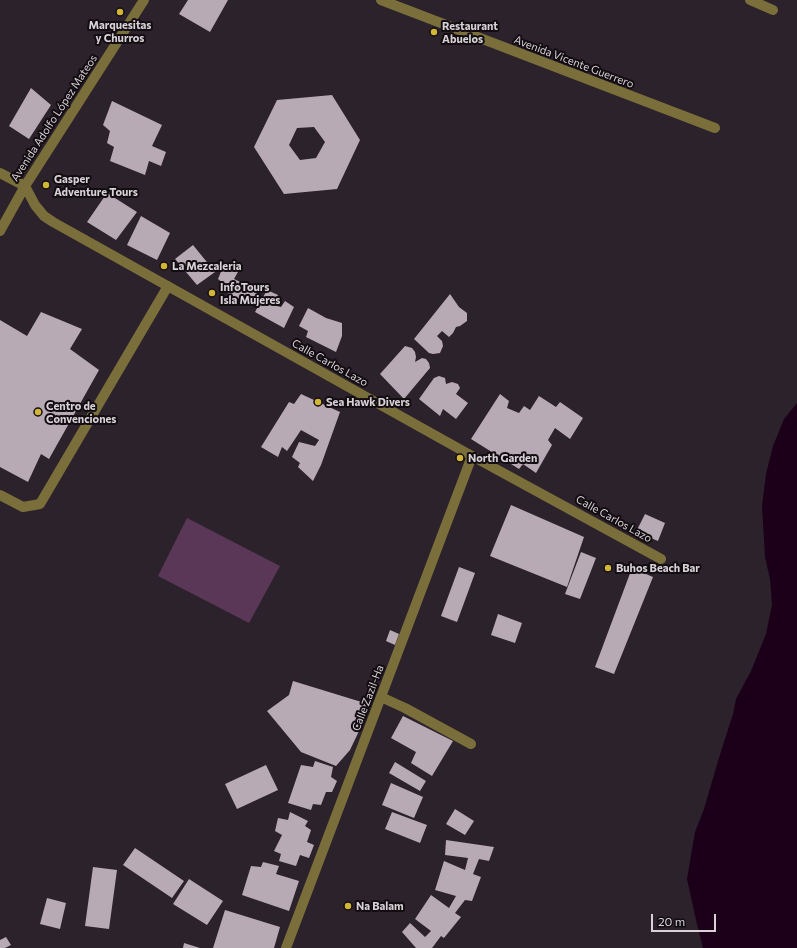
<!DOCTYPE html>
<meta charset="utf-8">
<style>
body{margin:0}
#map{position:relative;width:797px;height:948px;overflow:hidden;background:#2c222b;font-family:Commissioner,sans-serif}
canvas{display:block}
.scale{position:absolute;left:651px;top:914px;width:65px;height:18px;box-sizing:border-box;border:2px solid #d8d1d7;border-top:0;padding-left:5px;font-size:12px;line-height:14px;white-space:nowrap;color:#d8d1d7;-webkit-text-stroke:3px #120d11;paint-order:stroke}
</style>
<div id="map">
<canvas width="797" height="948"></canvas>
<div class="scale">20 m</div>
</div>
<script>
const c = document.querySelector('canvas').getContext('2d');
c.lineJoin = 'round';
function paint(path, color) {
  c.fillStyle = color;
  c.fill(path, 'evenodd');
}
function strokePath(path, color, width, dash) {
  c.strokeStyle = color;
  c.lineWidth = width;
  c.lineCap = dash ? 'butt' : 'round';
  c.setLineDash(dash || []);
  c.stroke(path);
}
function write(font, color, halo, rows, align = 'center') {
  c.font = font + ' Commissioner,sans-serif';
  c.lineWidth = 4;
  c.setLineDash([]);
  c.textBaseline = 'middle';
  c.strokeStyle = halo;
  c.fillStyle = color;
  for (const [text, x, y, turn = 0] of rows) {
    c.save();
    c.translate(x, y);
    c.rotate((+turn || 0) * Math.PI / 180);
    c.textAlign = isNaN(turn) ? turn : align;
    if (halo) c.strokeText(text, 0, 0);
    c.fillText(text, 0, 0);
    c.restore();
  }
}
paint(new Path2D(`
 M187,518L280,566L249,623L158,576Z`), '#5b3757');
paint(new Path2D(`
 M797,403V948H703L696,920L687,879L695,832L704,809L718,761L733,714L736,699L751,671L766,634L772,605L770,579L765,557L762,506L766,474L773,446L784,419Z`), '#1c001a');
paint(new Path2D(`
 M188,0H228L210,32L179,14Z
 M31,88L51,105L29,139L9,126Z
 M332,95L360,140L337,189L284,194L254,147L277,100ZM314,127L325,142L316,158L300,160L289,145L297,128Z
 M112,101L162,125L152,146L166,152L161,166L149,161L145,175L110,161L114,147L107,143L110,131L103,125Z
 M107,193L137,212L116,240L87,222Z
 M141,216L170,233L157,260L127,245Z
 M193,245L215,272L197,285L175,259Z
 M225,262L239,270L234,279L259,291L252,305L221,290L224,284L218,279Z
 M267,290L278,295L273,305L281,307L285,301L294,307L284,328L255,312Z
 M450,294L459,307L467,313V321L460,326L456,327L453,333L449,337L442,331L437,336L442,341L443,346L440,353L433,354L429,353L414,339Z
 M308,308L326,318L342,323V336L336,352L306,337L308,331L299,326Z
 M41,312L82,329L70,349L99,370L49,459L41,454L28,482L0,467V320L27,336Z
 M405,346L412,348L415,352L416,357L415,362L422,358L426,359L429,363L430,368L404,399L380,374Z
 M439,376L445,378L446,384L452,382L458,384L460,388L456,394L468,403L456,419L443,409L440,416L419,399L434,378Z
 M301,394L340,412L321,465L313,481L298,467L300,463L292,457L299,442L315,446L319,440L301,430L287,451L282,447L278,457L261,447L289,402L294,404Z
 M500,394L509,401L507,408L519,413L524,406L530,410L539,396L556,407L560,402L583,418L570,439L555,428L548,440L552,445L536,473L523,464L519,469L471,439Z
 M511,505L584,537L567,587L490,556Z
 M645,514L665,523L658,541L636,532Z
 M581,552L596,558L580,599L565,594Z
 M459,567L475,573L457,622L441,616Z
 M632,568L653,577L614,674L595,667Z
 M498,614L522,623L515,643L491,635Z
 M390,630L399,634L395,645L386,641Z
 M293,681L368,704L360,729L350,750L336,766L301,752L267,711L289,695Z
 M403,716L453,741L432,776L411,763L416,752L391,738Z
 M315,761L333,767L331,777L337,781L332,792H326L321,805L313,804L311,810L288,803L301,765L313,767Z
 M395,762L426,781L420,791L389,773Z
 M266,765L278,790L237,809L225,784Z
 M391,783L423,797L414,818L382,805Z
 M455,809L474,821L465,835L446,824Z
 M290,812L308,821L305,826L311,830L307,842L314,845L309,858L300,855L296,866L279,861L281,854L274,851L282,835L275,831L278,818L288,820Z
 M392,812L427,825L420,843L385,829Z
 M446,840L494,847L489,861L479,859L473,874L481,877L472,901L465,900L455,913L461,917L444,938L441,936L432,948H416L402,932L410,923L425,937L431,931L415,919L431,895L449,908L456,896L435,890L444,861L465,870L468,858L445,855Z
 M135,848L184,881L172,898L123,865Z
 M263,862L279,866L276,874L299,881L289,911L242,895L251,866L261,867Z
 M93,867L117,870L109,929L85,926Z
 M189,879L223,901L207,925L173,904Z
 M47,898L66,903L60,929L40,924Z
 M225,910L280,927L274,948H213Z
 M6,937L11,945L5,948H0V940Z
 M184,943L200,948H183Z`), '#b8aab5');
strokePath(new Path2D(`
 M381,0L715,128
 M750,0L773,10
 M0,173L25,186L35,205L44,216L53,222L472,456L661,559
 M0,231L25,186L144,0
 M0,495L23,507L40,504L168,286
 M381,697L405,708L471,744
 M286,948L472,456`), '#7a6e3b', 10);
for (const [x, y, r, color] of [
 [120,12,4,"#d2b635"],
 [434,32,4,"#d2b635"],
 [46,185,4,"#d2b635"],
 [164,266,4,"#d2b635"],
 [212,293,4,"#d2b635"],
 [318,402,4,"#d2b635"],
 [38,412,4,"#d2b635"],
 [460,458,4,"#d2b635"],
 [608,568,4,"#d2b635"],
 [348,906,4,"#d2b635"]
]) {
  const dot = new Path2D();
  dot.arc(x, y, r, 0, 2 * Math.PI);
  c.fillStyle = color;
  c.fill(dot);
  strokePath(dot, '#120d11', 1.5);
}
write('bold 11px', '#d8d1d7', '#120d11', [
 ["Marquesitas",120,25,"center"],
 ["y Churros",120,38,"center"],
 ["Restaurant",442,26],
 ["Abuelos",442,39],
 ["Gasper",54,179],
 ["Adventure Tours",54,192],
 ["La Mezcaleria",172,266],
 ["InfoTours",220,287],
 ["Isla Mujeres",220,300],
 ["Sea Hawk Divers",326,402],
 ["Centro de",46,406],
 ["Convenciones",46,419],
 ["North Garden",468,458],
 ["Buhos Beach Bar",616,568],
 ["Na Balam",356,906]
], 'left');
write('11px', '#d8d1d7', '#120d11', [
 ["Avenida Vicente Guerrero",574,62,21],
 ["Avenida Adolfo López Mateos",54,118,-57],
 ["Calle Carlos Lazo",330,363,29],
 ["Calle Carlos Lazo",614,519,29],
 ["Calle Zazil-Ha",368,698,-69]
]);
</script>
